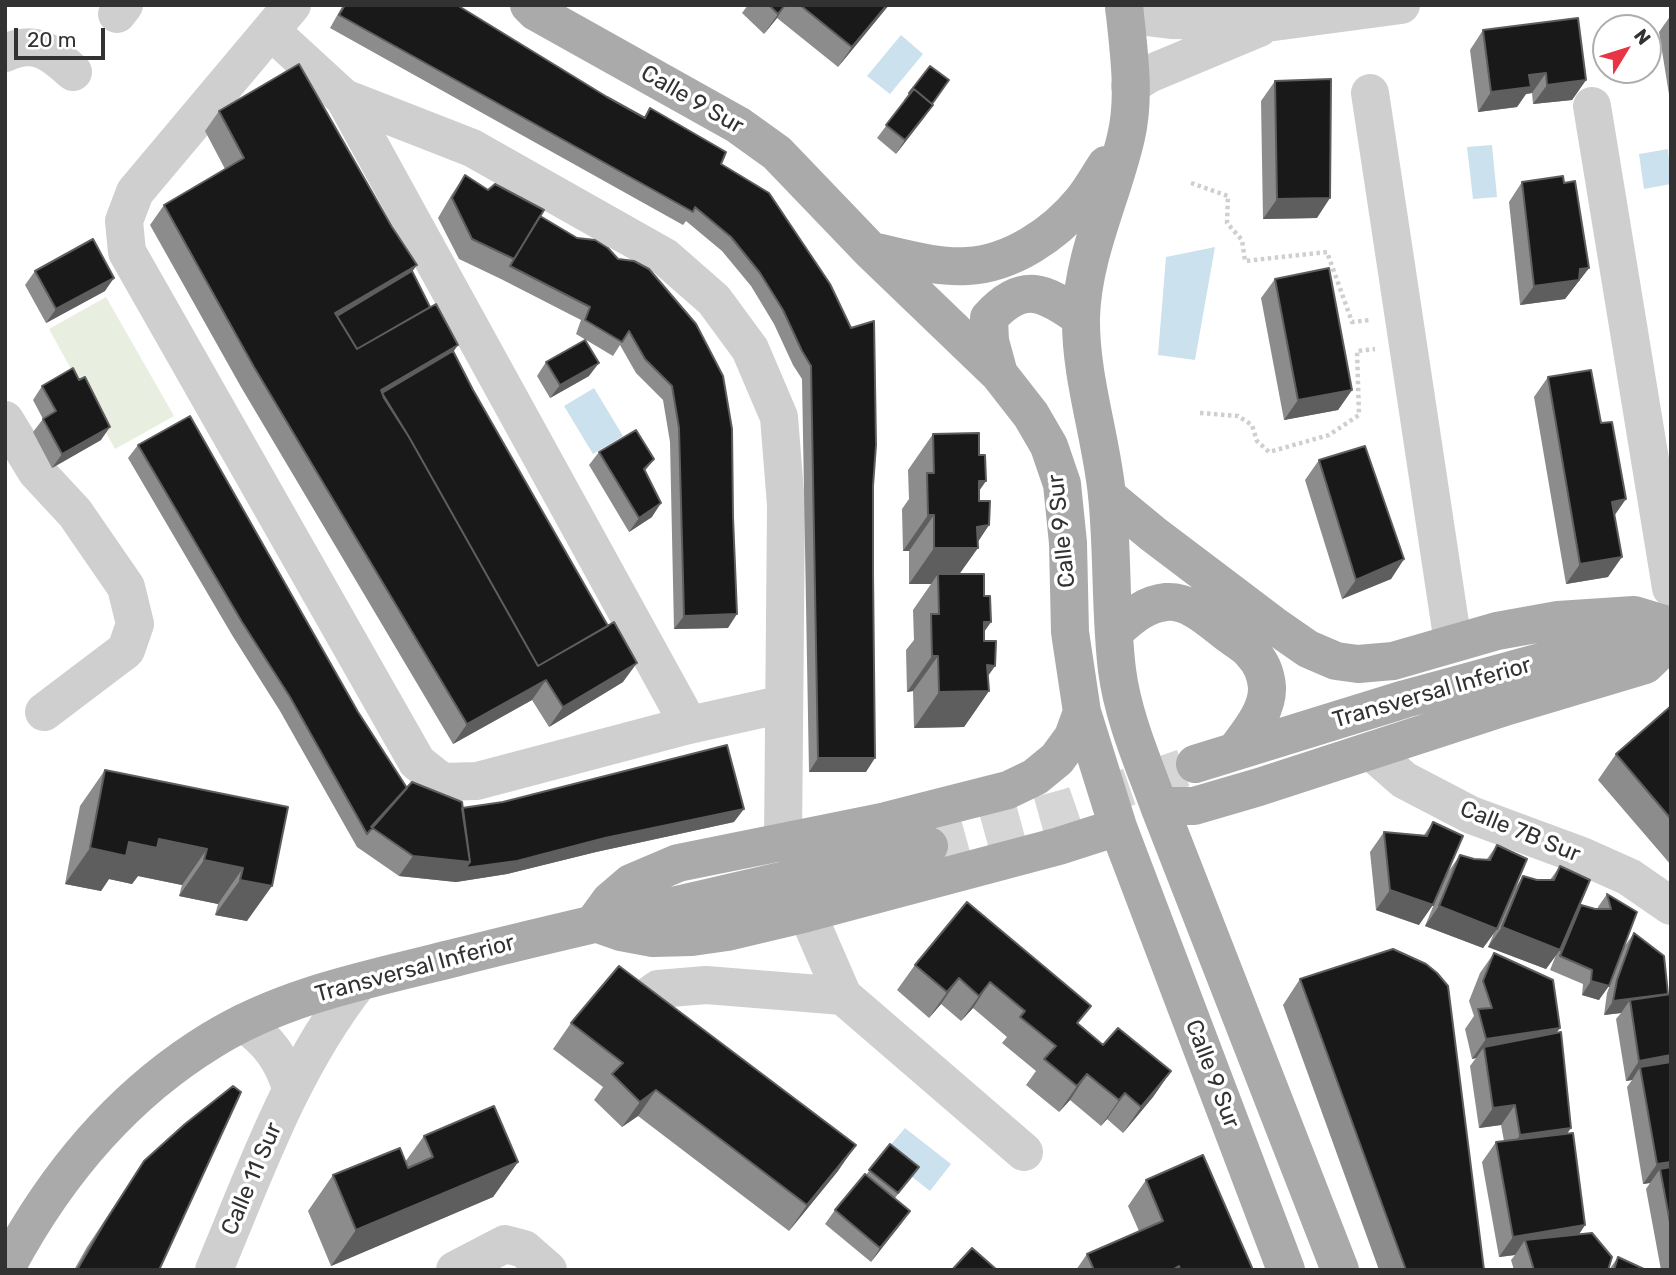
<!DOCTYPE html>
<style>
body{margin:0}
#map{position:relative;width:1676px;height:1275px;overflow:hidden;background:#fff;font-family:Rubik,sans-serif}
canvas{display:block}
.frame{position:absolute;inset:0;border:7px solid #323232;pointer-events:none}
.north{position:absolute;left:1592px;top:14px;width:70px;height:70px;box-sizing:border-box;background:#fff;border:2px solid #adadad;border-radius:50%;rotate:52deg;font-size:19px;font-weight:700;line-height:28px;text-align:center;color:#323232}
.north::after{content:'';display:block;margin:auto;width:24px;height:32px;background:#e83444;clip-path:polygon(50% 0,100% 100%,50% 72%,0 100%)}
.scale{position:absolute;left:14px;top:28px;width:91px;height:32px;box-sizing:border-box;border:4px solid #323232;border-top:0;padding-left:9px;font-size:21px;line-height:24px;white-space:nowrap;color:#323232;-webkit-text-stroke:5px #fff;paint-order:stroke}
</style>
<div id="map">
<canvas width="1676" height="1275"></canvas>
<div class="frame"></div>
<div class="north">N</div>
<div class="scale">20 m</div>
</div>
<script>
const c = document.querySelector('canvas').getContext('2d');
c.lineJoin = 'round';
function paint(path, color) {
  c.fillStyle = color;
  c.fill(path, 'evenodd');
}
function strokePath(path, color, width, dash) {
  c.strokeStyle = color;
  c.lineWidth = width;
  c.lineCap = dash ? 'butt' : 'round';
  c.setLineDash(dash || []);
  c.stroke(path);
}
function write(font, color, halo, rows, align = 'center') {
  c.font = font + ' Rubik,sans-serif';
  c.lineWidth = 7;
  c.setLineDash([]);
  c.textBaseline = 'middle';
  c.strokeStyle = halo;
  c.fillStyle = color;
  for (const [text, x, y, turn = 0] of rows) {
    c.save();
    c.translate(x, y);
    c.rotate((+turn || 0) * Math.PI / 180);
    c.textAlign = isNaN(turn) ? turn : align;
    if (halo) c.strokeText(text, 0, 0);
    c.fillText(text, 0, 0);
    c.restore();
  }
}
paint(new Path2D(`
 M106,297L174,416L115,449L49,329Z`), '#e8eee0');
paint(new Path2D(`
 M901,35L923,54L890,94L867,76Z
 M1492,145L1497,197L1473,199L1467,147Z
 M1668,149L1671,184L1644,189L1639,154Z
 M1215,247L1195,360L1158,355L1166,257Z
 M594,388L623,436L593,454L564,406Z
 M905,1128L951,1164L930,1191L883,1154Z`), '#cce1ee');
strokePath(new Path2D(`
 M929,846L1070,807L1195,764`), '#d6d6d6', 38, [38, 19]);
strokePath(new Path2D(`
 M1191,183L1228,196L1227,223L1242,240L1245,261L1327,252L1352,322L1371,320
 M1200,413L1238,416L1252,425L1257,441L1269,452L1329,435L1359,415L1357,351L1375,349`), '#cfcfcf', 4.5, [3.5, 3.5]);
strokePath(new Path2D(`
 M292,5L135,192L124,221L127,252L417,762L442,782L477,781L689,725L784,704
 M1124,10L1146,17L1171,20L1274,22L1401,5
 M117,14L124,5
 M271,31L344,98L472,148L665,257L714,300L750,349L779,417L786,505L783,842
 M5,53C35,39 51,52 73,72
 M1130,86L1149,74L1259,28
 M1370,93L1453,643
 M344,98L689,725
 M1592,106L1671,588
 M5,420L36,471L75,513L126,587L135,624L126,650L44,712
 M1372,752L1404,780L1471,815L1582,856L1629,877L1671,906
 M843,996L1024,1152
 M636,1005L658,989L706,985L843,996L807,913
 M243,1023C268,1040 282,1059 291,1088
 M214,1270C256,1170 291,1069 358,983
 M455,1270L505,1244L524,1249L548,1270`), '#cfcfcf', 38);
strokePath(new Path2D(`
 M529,5L536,12L738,125L777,153L871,251L999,374L1031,415L1049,446L1062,484L1068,543L1070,632L1082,712L1118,827L1286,1270
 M1124,5C1128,47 1136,95 1126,137C1112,198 1083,254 1081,317C1080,376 1101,436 1107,495C1113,553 1110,612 1117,670C1123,717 1143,762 1159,806L1340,1270
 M871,251C901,257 935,268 967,266C1011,264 1055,234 1082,201C1091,190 1098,177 1106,165
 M999,374L990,341L989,318C1023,280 1045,292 1081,318
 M1107,496L1153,534L1272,624L1308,649L1336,661L1358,664L1393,661L1497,631L1558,620L1634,615L1671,626
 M1115,631C1130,618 1145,604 1166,602C1191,600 1212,622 1231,636C1238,641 1247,646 1252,653C1261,662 1266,675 1267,687C1268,710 1250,731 1237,749
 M1195,764L1405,699L1573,653L1665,632
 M1159,806H1194L1259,787L1508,706L1645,665L1671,640
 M594,923L610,901L631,883L678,863L886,821L1008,790L1035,777L1057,759L1073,737L1082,712
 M601,925L621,932L653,938L692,937L727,932L807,913L1059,846L1118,827
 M5,1270C54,1177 122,1095 212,1040C286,994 376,978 458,957C614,917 772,885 929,846`), '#aaa', 38);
paint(new Path2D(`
 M343,5H457L607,97L644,117L650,108L721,164L873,486L866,772H809L802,379L793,365L774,324L751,286L722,251L686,221L683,225L330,28Z
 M748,5H889L838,67L777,18L764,34L742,13Z
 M1671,15V107L1659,32Z
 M1483,30L1586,80L1572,100L1533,104L1532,93L1526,94L1517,107L1478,112L1470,50Z
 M930,66L932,104L933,105L896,154L877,138L905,101L904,100Z
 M1275,81L1317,218L1263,219L1261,101Z
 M219,111L392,227L417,265L412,271L430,307L458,345L453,351L623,682L549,727L532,700L453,744L241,387L150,225L164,205L225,169L205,131Z
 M465,175L488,190L540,216L577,238L618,259L649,269L728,628L674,629L670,442L663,400L636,373L620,345L613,356L576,334L581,320L501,279L459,259L438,218L452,194Z
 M1522,182L1589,268L1565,299L1520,305L1509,202Z
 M35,271L105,291L46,323L25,285Z
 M1275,279L1352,390L1338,410L1284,420L1261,298Z
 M546,362L589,376L550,398L537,376Z
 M1548,377L1601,423L1614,515L1608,577L1566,584L1534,397Z
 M42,386L101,440L52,468L33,432L43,419L33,400Z
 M933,434L979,455L986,481L979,490V501L989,525L977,542L959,574L984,596L991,622L984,631V641L995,666L988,676L989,691L964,727L914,728L913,691L907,692L906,650L914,640L913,610L931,584H909V551H903L902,509L909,499L908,470Z
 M138,445L358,712L407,788L462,808L734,822L596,852L507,874L456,882L399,876L357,847L280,711L232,635L128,458Z
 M599,452L654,459L645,471L652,517L629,532L589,465Z
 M1319,460L1404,559L1391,579L1342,599L1305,480Z
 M1671,706V865L1598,780L1616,754Z
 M105,770L288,807L247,921L215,915L218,904L179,896L182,885L138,876L132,884L109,879L101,891L65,884L80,806Z
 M1433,822L1419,925L1376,910L1370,852L1384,832L1424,835Z
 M1497,845L1515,888L1523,876L1537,880H1550L1560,866L1577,911L1581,905L1598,909V907L1607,894L1637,912L1599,1000L1582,995L1583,984L1550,970L1556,955L1546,969L1488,947L1494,933L1483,948L1425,926L1446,875L1460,855L1474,859H1487Z
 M967,902L1079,1025L1103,1045L1171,1071L1153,1097L1123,1133L1107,1119L1101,1126L1070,1100L1059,1112L1026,1085L1036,1071L1002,1043L1007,1037L973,1008L961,1021L941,1004L929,1018L897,990L915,965Z
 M1634,933L1668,994H1671V1270H1661L1646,1189L1650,1183L1643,1184L1627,1087L1632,1080L1626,1081L1616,1019L1621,1013L1604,1015L1607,993L1624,947Z
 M1494,953L1560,1028L1556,1033L1571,1128L1567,1133L1585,1225L1579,1234L1608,1270H1514L1511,1260L1515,1255L1499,1257L1482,1162L1496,1142L1504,1141L1501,1125L1479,1128L1470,1066L1476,1058L1472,1059L1465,1029L1474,1016L1469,1001L1480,973Z
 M1300,979L1484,1270H1379L1283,1005Z
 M571,1023L838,1171L789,1231L638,1116L622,1127L594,1100L603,1087L553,1049Z
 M424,1136L518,1162L493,1197L331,1266L308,1211L333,1175L405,1162Z
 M890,1144L919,1167L895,1198L910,1211L871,1262L825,1224L835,1210L866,1175Z
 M144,1161L159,1270H74L87,1247Z
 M1146,1180L1253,1270H1076L1087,1254L1139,1231L1128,1206Z
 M1618,1257L1646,1270H1609Z`), '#8c8c8c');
paint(new Path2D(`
 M785,5L777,18L764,34L778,14Z
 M887,5H889L838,67L852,47Z
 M1546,73L1532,93L1526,94L1517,107L1478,112L1491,92L1529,75Z
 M1586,80L1572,100L1533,104L1547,85Z
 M933,105L924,118L896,154L905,140Z
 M1330,198L1317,218L1263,219L1277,199Z
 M417,265L403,284L334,325L335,313Z
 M1589,268L1565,299L1520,305L1534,286L1580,269Z
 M114,278L105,291L46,323L56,309Z
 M458,345L444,365L380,403L381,390Z
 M599,363L589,376L550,398L560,385Z
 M1352,390L1338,410L1284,420L1298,400Z
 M110,427L101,440L52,468L62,454Z
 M979,481H986L961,517Z
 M1626,499L1612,519V502Z
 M661,503L652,517L629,532L639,518Z
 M928,515H934L909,551H903Z
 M989,525L974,548H978L953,583L938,574L931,584H909L934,548L977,527Z
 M1622,557L1608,577L1566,584L1580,564Z
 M1404,559L1391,579L1342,599L1356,580Z
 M737,614L728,628L674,629L684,616Z
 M984,622H991L966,658Z
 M932,656H938L913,691L907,692Z
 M637,663L623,682L549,727L563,707Z
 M987,665L995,666L977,691H989L964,727L914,728L939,692Z
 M546,680L532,700L453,744L467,724Z
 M818,758H875L866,772H809Z
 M744,809L734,822L596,852L507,874L456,882L399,876L413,856Z
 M159,839L207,849L182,885L138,876L132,884L109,879L101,891L65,884L90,848L129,842Z
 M204,860L243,868L218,904L179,896Z
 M240,880L272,886L247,921L215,915Z
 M1390,890L1433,905L1419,925L1376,910Z
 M1439,906L1497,929L1483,948L1425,926Z
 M1502,927L1560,950L1546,969L1488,947Z
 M959,978L941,1004L929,1018L947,992Z
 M1591,981L1609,986L1599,1000L1582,995Z
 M990,982L973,1008L961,1021L979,996Z
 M1630,1000L1621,1013L1604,1015L1613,1001Z
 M1560,1028L1546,1047H1484L1476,1058L1472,1059L1486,1039Z
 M1671,1055V1073L1640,1067L1632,1080L1626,1081L1639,1061Z
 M1171,1071L1153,1097L1123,1133L1141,1107Z
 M1087,1074L1070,1100L1059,1112L1077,1086Z
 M656,1090L638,1116L622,1127L640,1102Z
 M1125,1093L1107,1119L1101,1126L1119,1100Z
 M1515,1105L1501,1125L1479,1128L1493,1108Z
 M1571,1128L1557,1148L1506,1155L1520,1135Z
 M856,1145L838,1171L789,1231L807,1205Z
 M518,1162L493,1197L331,1266L356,1230Z
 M1671,1162V1180L1660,1169L1650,1183L1643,1184L1657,1164Z
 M910,1211L901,1224L871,1262L880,1248Z
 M1585,1225L1572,1245L1525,1240L1515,1255L1499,1257L1513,1237Z`), '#5e5e5e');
const building = new Path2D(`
 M345,5H457L607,97L645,118L650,108L726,152L721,164L769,193L830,284L851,328L874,321L876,445L873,486V574L875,758H818L811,366L802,351L783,310L760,273L731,237L695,207L693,212L339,15Z
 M769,5H785L778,14Z
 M800,5H887L852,47Z
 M1578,18L1586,80L1547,85L1546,73L1529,75L1531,87L1491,92L1483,30Z
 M299,64L392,227L417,265L335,313L357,349L436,304L458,345L381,390L384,398L409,437L538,666L614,622L637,663L563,707L546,680L467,724L254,367L164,205L244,158L219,111Z
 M930,66L949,80L932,104L914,89L910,94L909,93Z
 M1331,79L1330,198L1277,199L1275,81Z
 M914,89L933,105L905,140L886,125Z
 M465,175L488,190L495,184L544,210L514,259L472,239L452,198Z
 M1563,176L1564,183L1575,181L1589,268L1580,269L1579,280L1534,286L1522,182Z
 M540,216L577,238L595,240L608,248L618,259L634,261L649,269L696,324L723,376L732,429L733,517L737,614L684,616L679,428L672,386L645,359L629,331L622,342L585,320L590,307L510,266Z
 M93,239L114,278L56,309L35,271Z
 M1329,268L1352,390L1298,400L1275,279Z
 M412,271L430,307L357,349L337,316Z
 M585,340L599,363L560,385L546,362Z
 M453,351L473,390L608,626L538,666L409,437L382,393Z
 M73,368L79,380L85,377L110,427L62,454L43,419L56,411L42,386Z
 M1591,370L1601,423L1612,422L1626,499L1612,502L1622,557L1580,564L1548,377Z
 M190,416L358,712L407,788L367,834L290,697L242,622L138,445Z
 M636,430L654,459L644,469L661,503L639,518L599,452Z
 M979,433V455H985L986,481H979V501H990L989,525L977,527L978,548H934V515H928L927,473H934L933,434Z
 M1365,446L1404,559L1356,580L1319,460Z
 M938,574H984V596H990L991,622H984V641H996L995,666L987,665L989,691L939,692L938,656H932L931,614H939Z
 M1671,706V819L1616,754Z
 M727,745L744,809L605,838L517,861L465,868L470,862L462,808L503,802Z
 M105,770L288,807L272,886L240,880L243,868L204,860L207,849L159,839L157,848L129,842L126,856L90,848Z
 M412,782L462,802L470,862L413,856L371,827Z
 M1433,822L1463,836L1433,905L1390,890L1384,832L1427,836Z
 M1497,845L1527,859L1497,929L1439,906L1460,855L1474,859L1490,860Z
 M1560,866L1590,880L1560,950L1502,927L1523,876L1537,880H1554Z
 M1607,894L1637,912L1609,986L1591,981L1592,970L1560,956L1581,905L1595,909H1611Z
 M967,902L1091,1006L1077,1023L1103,1045L1118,1028L1171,1071L1141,1107L1125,1093L1119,1100L1087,1074L1077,1086L1044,1059L1056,1046L1020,1017L1025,1011L990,982L979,996L959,978L947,992L915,965Z
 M1634,933L1664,956L1668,994L1613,1001L1617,980Z
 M1393,949L1426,964L1437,973L1448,986L1484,1270H1406L1300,979Z
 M1494,953L1553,980L1560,1028L1486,1039L1478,1009L1492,1008L1483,981Z
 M619,966L856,1145L807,1205L656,1090L640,1102L612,1074L623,1063L571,1023Z
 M1671,994V1055L1639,1061L1630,1000Z
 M1561,1032L1571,1128L1520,1135L1515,1105L1493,1108L1484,1047Z
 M1671,1062V1162L1657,1164L1640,1067Z
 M233,1086L241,1092L159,1270H77L105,1222L144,1161L185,1124Z
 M494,1106L518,1162L356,1230L333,1175L400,1148L408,1168L433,1157L424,1136Z
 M1573,1133L1585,1225L1513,1237L1496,1142Z
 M890,1144L919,1167L898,1193L869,1170Z
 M1203,1155L1253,1270H1180L1179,1266L1172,1270H1094L1087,1254L1163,1221L1146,1180Z
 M1671,1167V1228L1660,1169Z
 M865,1174L910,1211L880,1248L835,1210Z
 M1592,1233L1612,1257L1608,1270H1534L1525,1240Z
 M972,1248L997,1270H952Z
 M1618,1257L1646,1270H1614Z`);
paint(building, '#191919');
strokePath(building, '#5e5e5e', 2);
write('23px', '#323232', '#fff', [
 ["Calle 9 Sur",692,100,30],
 ["Calle 9 Sur",1062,531,-96],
 ["Transversal Inferior",1432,693,-16],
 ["Calle 7B Sur",1520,832,22],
 ["Transversal Inferior",415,969,-15],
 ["Calle 9 Sur",1212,1074,69],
 ["Calle 11 Sur",252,1179,-67]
]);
</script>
